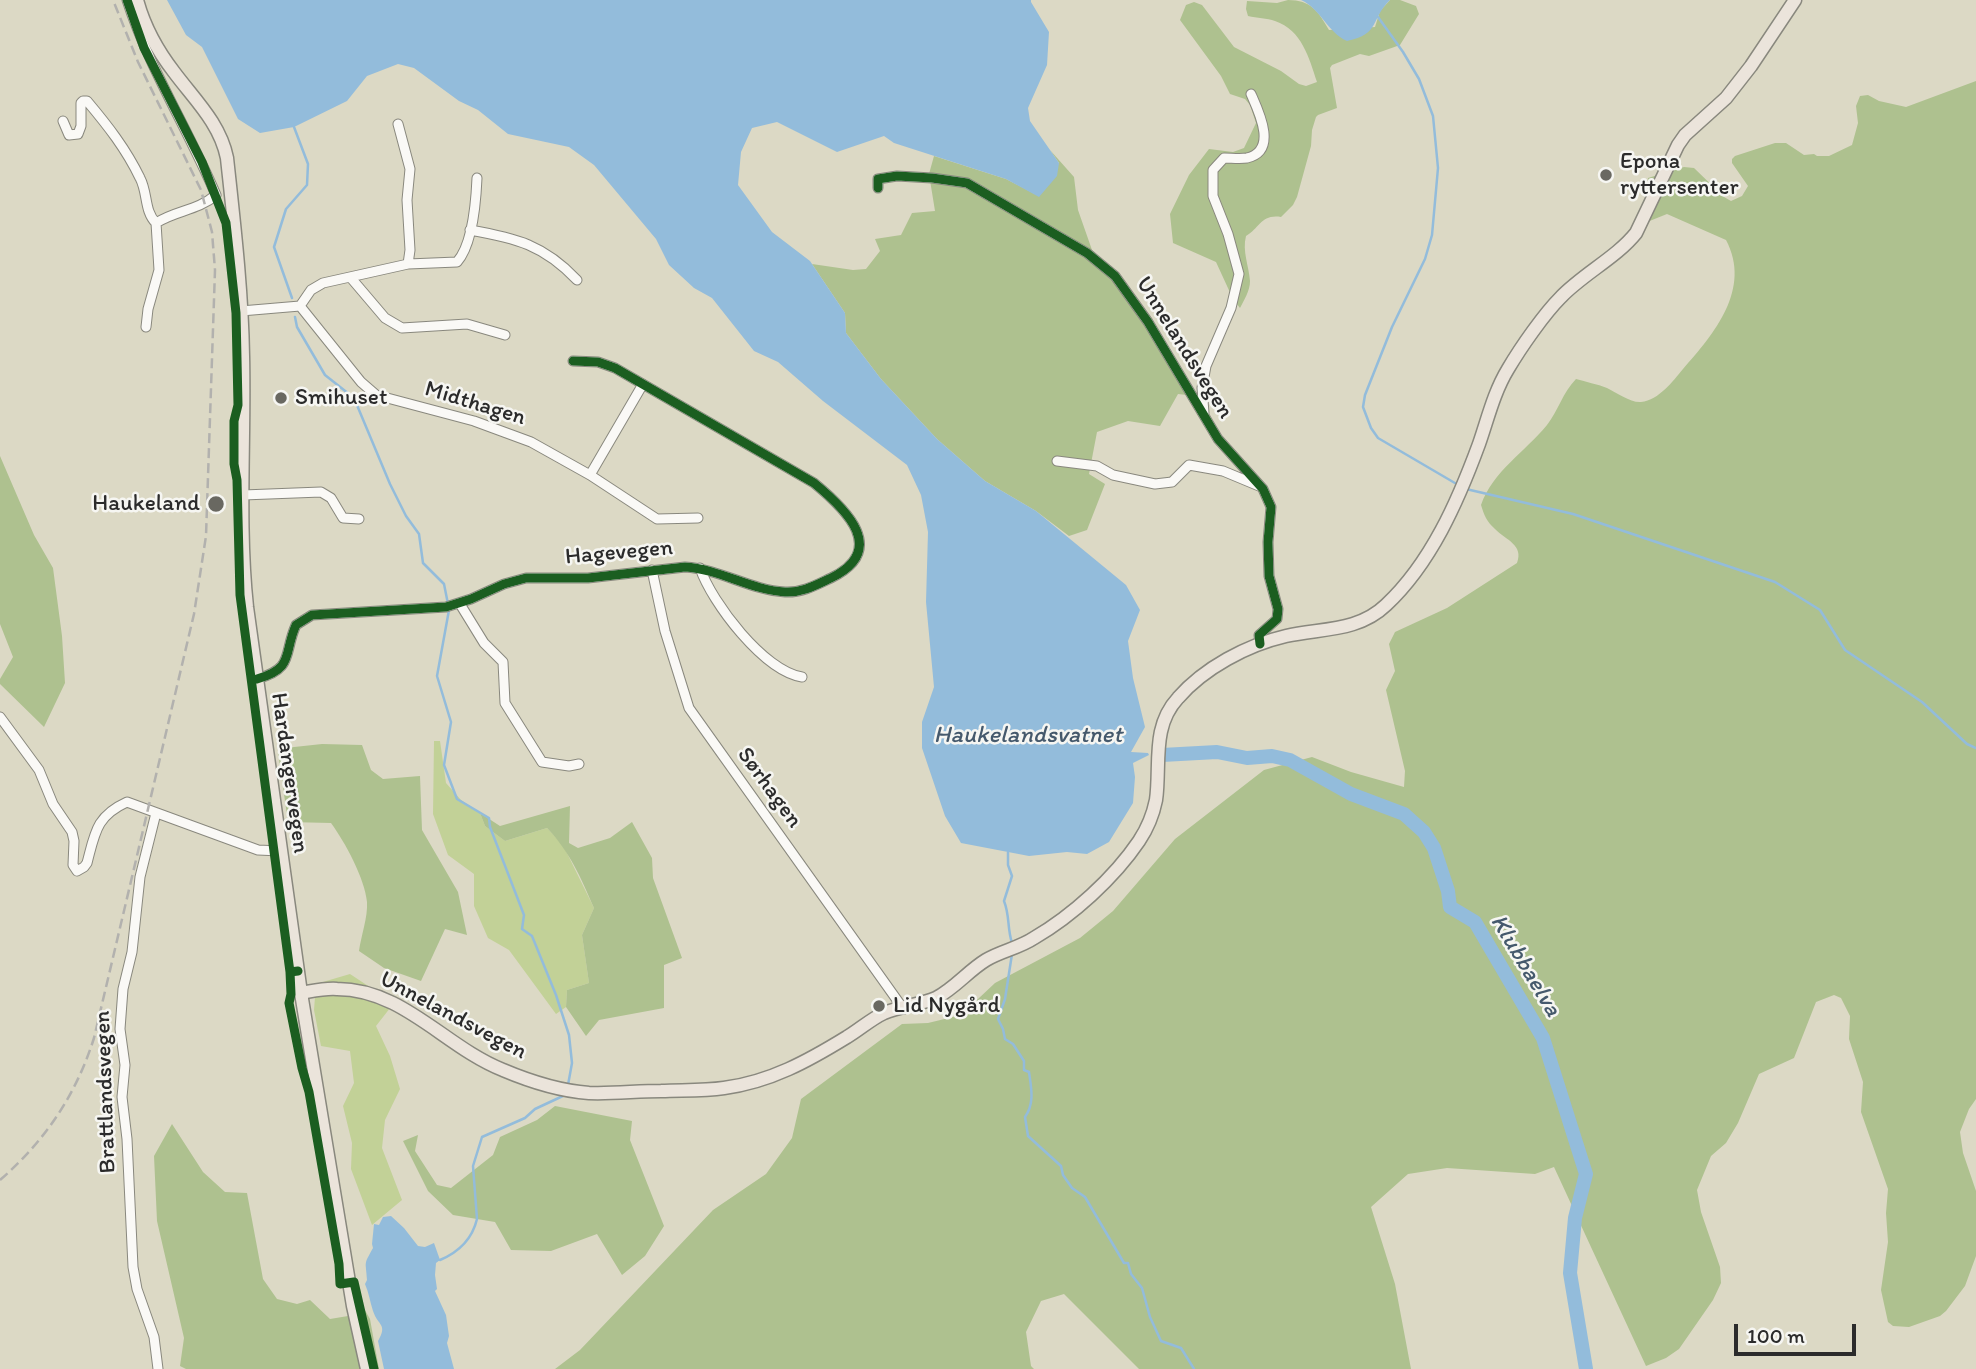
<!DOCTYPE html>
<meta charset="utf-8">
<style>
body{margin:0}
#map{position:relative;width:1976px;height:1369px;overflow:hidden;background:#dcd9c5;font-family:Itim,sans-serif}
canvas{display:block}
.scale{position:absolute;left:1734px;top:1324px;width:122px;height:32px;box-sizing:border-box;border:4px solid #2b2b2b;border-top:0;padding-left:9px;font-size:21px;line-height:24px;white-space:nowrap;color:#2b2b2b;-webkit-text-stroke:5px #f6f6f2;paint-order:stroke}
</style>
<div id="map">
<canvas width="1976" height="1369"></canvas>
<div class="scale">100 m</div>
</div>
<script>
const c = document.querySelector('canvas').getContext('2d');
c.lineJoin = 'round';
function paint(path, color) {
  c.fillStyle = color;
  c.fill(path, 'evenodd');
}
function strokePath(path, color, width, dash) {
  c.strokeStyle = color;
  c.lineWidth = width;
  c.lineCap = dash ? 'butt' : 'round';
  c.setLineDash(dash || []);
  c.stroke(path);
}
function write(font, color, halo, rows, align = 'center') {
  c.font = font + ' Itim,sans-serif';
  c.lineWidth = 5;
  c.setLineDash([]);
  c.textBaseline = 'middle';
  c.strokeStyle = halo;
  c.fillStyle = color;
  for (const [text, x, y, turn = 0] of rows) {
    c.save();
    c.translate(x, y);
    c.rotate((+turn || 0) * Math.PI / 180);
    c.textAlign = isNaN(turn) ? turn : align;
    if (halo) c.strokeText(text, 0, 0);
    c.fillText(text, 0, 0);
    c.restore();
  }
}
paint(new Path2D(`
 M434,741H440L446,783L461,800L480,813L485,826L505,841L547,828L563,845L594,908L582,935L589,983L567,990L566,1007L556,1014L509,950L488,938L474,906V874L448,855L433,814Z
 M350,974L394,1003L376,1026L390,1056L400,1089L385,1120L382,1148L402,1200L372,1225L351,1169L352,1143L343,1106L354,1083L350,1051L321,1046L314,1010L316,984Z`), '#c2d197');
paint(new Path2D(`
 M1288,0C1311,0 1318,11 1329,30L1375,27L1380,11L1390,0H1400L1416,6L1419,14L1400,45L1369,56L1360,54L1332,65L1330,68L1337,108L1318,115L1316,117L1312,130L1311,146L1297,197L1293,205L1281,217C1261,214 1260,228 1246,236C1242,251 1249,266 1250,281C1250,291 1244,300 1240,308L1233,299L1216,262L1173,243L1170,214L1189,175L1209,149L1233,152L1244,148L1256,123L1250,105L1245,99L1230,94L1221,76L1180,20L1186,5L1194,2L1202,5L1234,47L1281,71L1299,84L1306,86L1317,82C1309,58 1302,30 1275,21C1267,18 1257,18 1248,16L1246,9L1247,1L1277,3Z
 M1976,81V1099L1969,1109L1960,1132L1963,1153L1976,1191V1256L1965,1286L1946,1311L1940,1316L1909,1327L1893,1326L1888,1322L1881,1290L1888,1242L1886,1213L1888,1189L1861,1112L1863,1082L1849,1039L1850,1016L1841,998L1834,995L1816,1002L1794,1058L1759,1074L1738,1123L1726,1143L1711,1156L1697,1190L1701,1212L1720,1267L1721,1283L1713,1300L1679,1349L1666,1358L1646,1366L1554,1167L1535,1174L1447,1168L1408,1174L1371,1207L1395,1284L1411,1369H1139L1064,1294L1041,1301L1026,1332L1031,1366L1034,1369H555L580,1350L713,1210L766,1174L792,1138L801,1099L902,1024L928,1023L961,1015L995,983L1080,938L1113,911L1175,839L1264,770L1312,757L1351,772L1404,787L1405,771L1386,690L1395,671L1389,644L1395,632L1447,608L1517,563C1524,545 1506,540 1495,529C1487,522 1484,515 1481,505C1493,471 1525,452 1547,425C1558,411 1563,392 1576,379C1586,382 1597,384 1607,388C1617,393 1631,403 1641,402C1659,400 1673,381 1683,369C1714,334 1752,289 1726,240L1667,214L1642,224L1648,178L1684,167L1694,168L1724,197L1731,201L1742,196L1748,186L1732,163V159L1735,156L1775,143H1786L1804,155L1814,154L1817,156H1829L1852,145L1858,123L1856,106L1860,96L1868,95L1879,101L1906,107Z
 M1050,150L1074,177L1078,210L1092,250L1113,270L1196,396L1178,394L1160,426L1128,421L1097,432L1089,474L1105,484L1087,530L1069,536L1036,511L985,481L937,439L881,379L846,333L845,313L812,264L853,270L866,269L880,251L875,239L901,235L912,213L935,211L929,174L934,156L1006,179L1039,196L1059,163Z
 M0,456L34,535L53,568L62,636L65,683L44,727L0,684V679L13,657L0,624Z
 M322,744L362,745L371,770L383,779L420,776L422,830L458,892L467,935L445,929L421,981L384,968L359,951C361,936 368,917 367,902C365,879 345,842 331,823L288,822L278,752L285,748Z
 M570,806L569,843L578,848L610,838L632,822L652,858L653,878L682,958L664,965V1008L599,1020L586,1036L566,1007L567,990L589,983L582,935L594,908C581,878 570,852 547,828L505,841L485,826L480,813L500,826Z
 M555,1106L632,1121L630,1140L664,1226L645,1256L622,1275L597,1234L551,1251L511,1250L495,1222L453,1215L428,1191L403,1141L418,1135L415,1151L437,1185L451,1188L493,1155L500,1137L537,1120Z
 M172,1124L203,1172L225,1192L247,1193L263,1279L277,1299L297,1304L310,1300L330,1319L348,1316L362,1305L370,1319L379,1369H186L180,1366L184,1338L157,1221L154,1156Z`), '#aec18f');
paint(new Path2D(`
 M167,0H1031V2L1049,32L1047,65L1028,108L1030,121L1059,163L1057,176L1039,197L1006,179L894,143L884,136L837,152L777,122L752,128L741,152L738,185L772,232L810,261L845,313L846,333L881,379L937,439L985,481L1036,511L1126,585L1140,610L1128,641L1133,678L1145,727L1131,752L1148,753L1149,755L1133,763L1135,777L1133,803L1109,842L1087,854L1067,852L1029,856L961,843L945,816L922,748V722L934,687L926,602L928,532L921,495L907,465L823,401L778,362L754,351L712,298L694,288L669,265L656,239L594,165L569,147L508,134L478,110L459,101L414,68L398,64L367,76L347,101L294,127L260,133L238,119L202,47L186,35Z
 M1301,0H1390C1370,19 1381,34 1347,41C1327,32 1321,9 1301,0Z
 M391,1216L404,1228L418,1246L425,1247L434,1243L440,1260L436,1263L435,1275L437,1289L435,1291L446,1315L449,1336L447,1343L454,1369H384L378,1341C388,1324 378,1326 373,1311C370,1302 369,1293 365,1284L367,1280C366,1260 363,1266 373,1248L372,1244L374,1224L379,1225L383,1217Z`), '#93bcdb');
strokePath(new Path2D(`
 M1378,17L1403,52L1419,79L1433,116L1438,168L1432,235L1425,259L1392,327L1365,395L1363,407L1371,428L1378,438L1460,486
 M292,298L274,247L286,209L307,185L308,164L294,127
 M295,317L297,327L325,375L354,398L390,484L406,516L419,534L423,563L444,584L448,604
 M1466,489L1573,514L1775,582L1820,610L1845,650L1922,702L1967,744L1976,748
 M449,610L437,676L451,722L444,765L457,799L489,818L490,827L524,915L522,929L532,936L556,995L569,1035L572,1063L568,1085
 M1008,852V865L1012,876L1004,901C1010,916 1007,928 1012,943
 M1012,954L1005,999L998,1019L1003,1029L1005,1039L1013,1044L1024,1061V1070L1029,1072C1031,1087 1035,1103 1025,1117L1028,1136L1061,1166L1063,1175L1072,1188L1085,1197L1124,1263H1128L1131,1274L1142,1288L1150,1317L1161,1341L1181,1348L1194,1369
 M440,1260C459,1252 472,1240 477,1219L473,1166L482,1137L525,1118L535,1109L565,1095`), '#93bcdb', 2.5);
strokePath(new Path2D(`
 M1162,755L1217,752L1247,758L1272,756L1290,760L1351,794L1404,814L1424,832L1434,848L1448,891L1450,907L1475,922L1543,1038L1586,1174L1575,1218L1570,1273L1586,1369`), '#93bcdb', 14);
const minor = new Path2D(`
 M127,0C149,68 188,129 216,195C197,211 176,210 156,223L159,270L148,309L146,327
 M63,121L69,135L78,134L81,126V103L83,101H87C108,126 126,149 140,178C148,193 144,211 156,223
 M398,124L410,169L407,200L410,250L408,264
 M878,188V179L897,176L932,178L967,183L1087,253L1115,276L1148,322L1218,439L1263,489L1271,507L1268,542L1269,576L1278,609L1277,619L1259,635L1260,644
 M470,230C516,238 544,245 577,280
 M351,278L385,318L402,328L467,324L505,335
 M300,306L361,382L376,395L474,421L531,442L590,475L657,519L698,518
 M241,311L300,306L311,290L323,283L408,264L457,262C473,244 476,201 477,178
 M1204,413L1202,388L1206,366L1231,308L1239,274L1228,234L1213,196V170L1224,158C1231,158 1240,159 1247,158C1278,151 1259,112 1251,94
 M1057,461L1097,466L1113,475L1155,484L1172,482L1189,465L1223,471L1259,486
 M590,475L643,384
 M243,495L321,492L331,498L343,518L359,519
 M700,568C712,603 764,671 802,677
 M652,570L665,631L689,708L902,1007
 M460,604L484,643L503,662L505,703L542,762L569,766L579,764
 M257,679C295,668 283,654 296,625L312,615L446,607L471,599L504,584L526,578H588L685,567C720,569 750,590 785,592C802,593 816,585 831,578C888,550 847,510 814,483L615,368L598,362L573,361
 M0,717L39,770L53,804L72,832L74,841L73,865L77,871L84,867L87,863C95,833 96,816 127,802L258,850L280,851
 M156,813L140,877L132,952L123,989L120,1029L125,1065L122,1097L127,1139L133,1267L137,1289L154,1337L158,1369`);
const major = new Path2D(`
 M137,0C144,26 157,50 174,72C194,99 220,123 227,158C234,223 242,290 243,356C245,439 238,524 247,607L301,993L353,1306L367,1369
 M301,993C313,991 325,988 337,989C403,989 445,1047 503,1070C529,1081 561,1091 589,1093C613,1094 637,1091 661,1091C682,1090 703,1091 724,1088C770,1082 808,1061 847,1037C859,1030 871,1019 884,1013C901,1006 919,1005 936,998C955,988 968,971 986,960C1001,951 1019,948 1034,938C1072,916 1114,878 1139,841C1147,829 1153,815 1156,800C1161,765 1151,727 1178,698C1204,668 1247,645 1286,636C1321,628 1358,632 1386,605C1431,563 1458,501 1479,444C1488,418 1494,392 1508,369C1521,347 1544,314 1561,297C1583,274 1617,257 1636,233L1678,145L1685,135L1726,98L1751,66L1795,0`);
strokePath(minor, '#89887e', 11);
strokePath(major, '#89887e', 15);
strokePath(minor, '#faf9f6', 9);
strokePath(major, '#ebe4db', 12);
strokePath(new Path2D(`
 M0,1180C45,1141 76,1095 94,1038L194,614L206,536L215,270L212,232L201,190L138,62L113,0`), '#b2b1ae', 2.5, [10, 5]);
strokePath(new Path2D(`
 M127,0L144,48L202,162L226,223L236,313L238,405L234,421V464L237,480L240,595L290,972L298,971
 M878,188V179L897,176L932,178L967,183L1087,253L1115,276L1148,322L1218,439L1263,489L1271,507L1268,542L1269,576L1278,609L1277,619L1259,635L1260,644
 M257,679C295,668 283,654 296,625L312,615L446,607L471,599L504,584L526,578H588L685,567C720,569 750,590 785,592C802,593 816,585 831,578C888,550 847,510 814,483L615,368L598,362L573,361
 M290,972L291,994L289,1003L302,1068L309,1092L339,1264L340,1284L354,1282L374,1369`), '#1b5e20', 9);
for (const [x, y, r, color] of [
 [1606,175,7,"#696861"],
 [281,398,7,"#696861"],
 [216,504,9,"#696861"],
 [879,1006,7,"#696861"]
]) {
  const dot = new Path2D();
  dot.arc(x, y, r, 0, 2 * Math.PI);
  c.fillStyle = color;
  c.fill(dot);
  strokePath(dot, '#f6f6f2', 2.5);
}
write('23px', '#2b2b2b', '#f6f6f2', [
 ["Epona",1620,162],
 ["ryttersenter",1620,188],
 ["Smihuset",295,398],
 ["Haukeland",200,504,"right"],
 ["Lid Nygård",893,1006]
], 'left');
write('23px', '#2b2b2b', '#f6f6f2', [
 ["Unnelandsvegen",1184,348,58],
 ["Midthagen",475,404,17],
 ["Hagevegen",619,553,-5],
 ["Hardangervegen",289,773,82],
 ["Sørhagen",769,788,54],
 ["Unnelandsvegen",453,1016,28],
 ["Brattlandsvegen",106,1092,-92]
]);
write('italic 24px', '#45596c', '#f6f6f2', [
 ["Haukelandsvatnet",1028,736],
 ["Klubbaelva",1525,966,59]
]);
</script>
